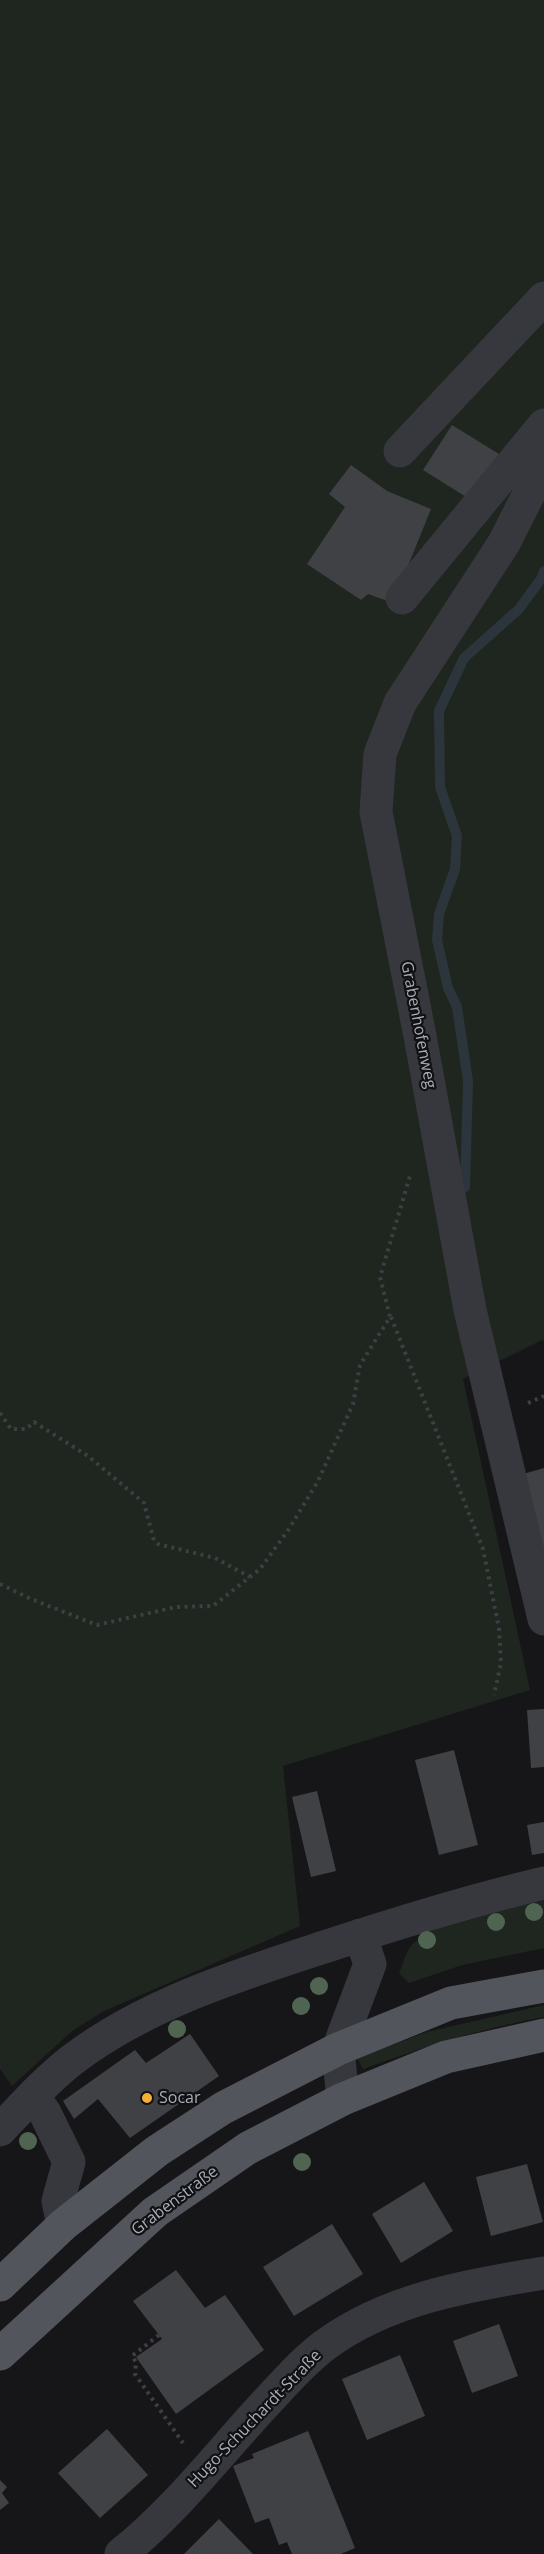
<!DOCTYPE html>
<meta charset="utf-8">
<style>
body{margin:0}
canvas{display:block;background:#161618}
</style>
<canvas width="544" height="2554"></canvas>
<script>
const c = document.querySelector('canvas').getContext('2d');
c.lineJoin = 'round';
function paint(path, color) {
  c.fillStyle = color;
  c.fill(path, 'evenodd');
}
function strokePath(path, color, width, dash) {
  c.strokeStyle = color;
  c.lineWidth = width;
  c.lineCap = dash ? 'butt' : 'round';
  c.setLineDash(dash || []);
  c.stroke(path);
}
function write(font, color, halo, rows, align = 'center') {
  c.font = font + ' "Open Sans",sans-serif';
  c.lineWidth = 4.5;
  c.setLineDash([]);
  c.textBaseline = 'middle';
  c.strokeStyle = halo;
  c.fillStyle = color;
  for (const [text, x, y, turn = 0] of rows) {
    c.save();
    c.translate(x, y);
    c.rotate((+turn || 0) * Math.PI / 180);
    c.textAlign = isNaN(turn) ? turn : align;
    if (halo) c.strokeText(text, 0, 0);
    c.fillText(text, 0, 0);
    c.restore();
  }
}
paint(new Path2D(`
 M0,0H544V1341L542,1340L463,1379L530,1690L283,1766L300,1926L104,2011L72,2031L12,2086L0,2069Z
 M544,1901V1948L462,1965L409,1983L399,1973C403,1965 406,1950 413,1944C441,1917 507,1908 544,1901Z
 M544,2005V2017C482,2028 423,2047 363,2069L357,2058L427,2032Z`), '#1e261f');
strokePath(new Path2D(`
 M465,1187L468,1081L457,1007L448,988L437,940L439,914L455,869L457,836L440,787L439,711L464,658L519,609L541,579L544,571`), '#2c353c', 10);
paint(new Path2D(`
 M452,425L499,454L471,500L423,470Z
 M351,465L387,491L431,509L393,603L368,594L361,600L307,564L345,507L329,494Z
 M544,1468V1583L516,1476Z
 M544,1709V1767L531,1768L527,1710Z
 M454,1750L478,1845L439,1855L415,1760Z
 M317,1791L336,1871L311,1877L292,1797Z
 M544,1822V1853L532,1855L527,1825Z
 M190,2034L219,2076L130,2138L98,2099L74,2119L63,2101L135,2050L146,2063Z
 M527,2164L543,2222L491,2236L476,2177Z
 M424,2182L453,2231L401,2263L372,2214Z
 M332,2224L363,2274L294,2316L263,2267Z
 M176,2270L205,2308L225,2295L264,2350L176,2414L136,2357L162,2339L133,2301Z
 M499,2324L518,2376L472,2393L453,2341Z
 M400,2355L425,2416L367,2440L342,2379Z
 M107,2429L148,2475L100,2518L58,2473Z
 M308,2431L355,2548L341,2554H292L287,2542L279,2545L269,2518L255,2523L233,2466L254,2458L252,2454Z
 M0,2480L7,2487L2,2493L9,2503L0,2510Z
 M219,2519L253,2554H184Z`), '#404145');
strokePath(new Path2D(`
 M391,1317L483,1549L499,1629L501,1663L494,1695
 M528,1403L544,1396
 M0,1413L11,1429H26L34,1422L88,1456L144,1503L154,1541L158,1544L215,1558L250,1577
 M0,1584L31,1599L97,1625L176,1607L213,1606L260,1569L289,1529L318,1481L353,1404L360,1365L390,1317L380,1277L410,1176
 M159,2335L132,2356L136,2362L135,2374L183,2443`), '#3d3f44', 4, [3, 4.5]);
strokePath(new Path2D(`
 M400,451L544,298
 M544,464L504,543L400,703L380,754L376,812L420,1036L470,1310L544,1619
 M402,598L544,425
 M33,2096L45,2113L69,2162L58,2201L63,2225
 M343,2099L338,2049L370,1964L360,1935
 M0,2130C23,2106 46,2080 72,2060C144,2005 235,1976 321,1948C394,1924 468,1901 544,1883
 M121,2554C174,2512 217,2456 263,2406C282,2386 302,2362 325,2345C387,2299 469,2285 544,2273`), '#37383d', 33);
strokePath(new Path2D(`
 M0,2285L63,2225L157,2151L223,2108L338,2049L451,2003L544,1986
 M0,2354L155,2212L248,2148L343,2099L446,2057L544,2035`), '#53555c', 33);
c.fillStyle = '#506452';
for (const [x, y] of [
 [534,1912],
 [496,1922],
 [427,1940],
 [319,1986],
 [301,2006],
 [177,2029],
 [28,2141],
 [302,2162]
]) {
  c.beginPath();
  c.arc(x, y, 9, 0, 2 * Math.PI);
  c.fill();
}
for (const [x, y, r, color] of [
 [147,2098,6,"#f2b134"]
]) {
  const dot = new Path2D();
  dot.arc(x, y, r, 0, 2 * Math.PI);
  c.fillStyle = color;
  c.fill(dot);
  strokePath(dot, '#111113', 2);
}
write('16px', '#a8adb8', '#111113', [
 ["Grabenhofenweg",418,1025,79],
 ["Grabenstraße",175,2201,-37],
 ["Hugo-Schuchardt-Straße",255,2419,-46]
]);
write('16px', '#a8adb8', '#111113', [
 ["Socar",159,2098]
], 'left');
</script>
